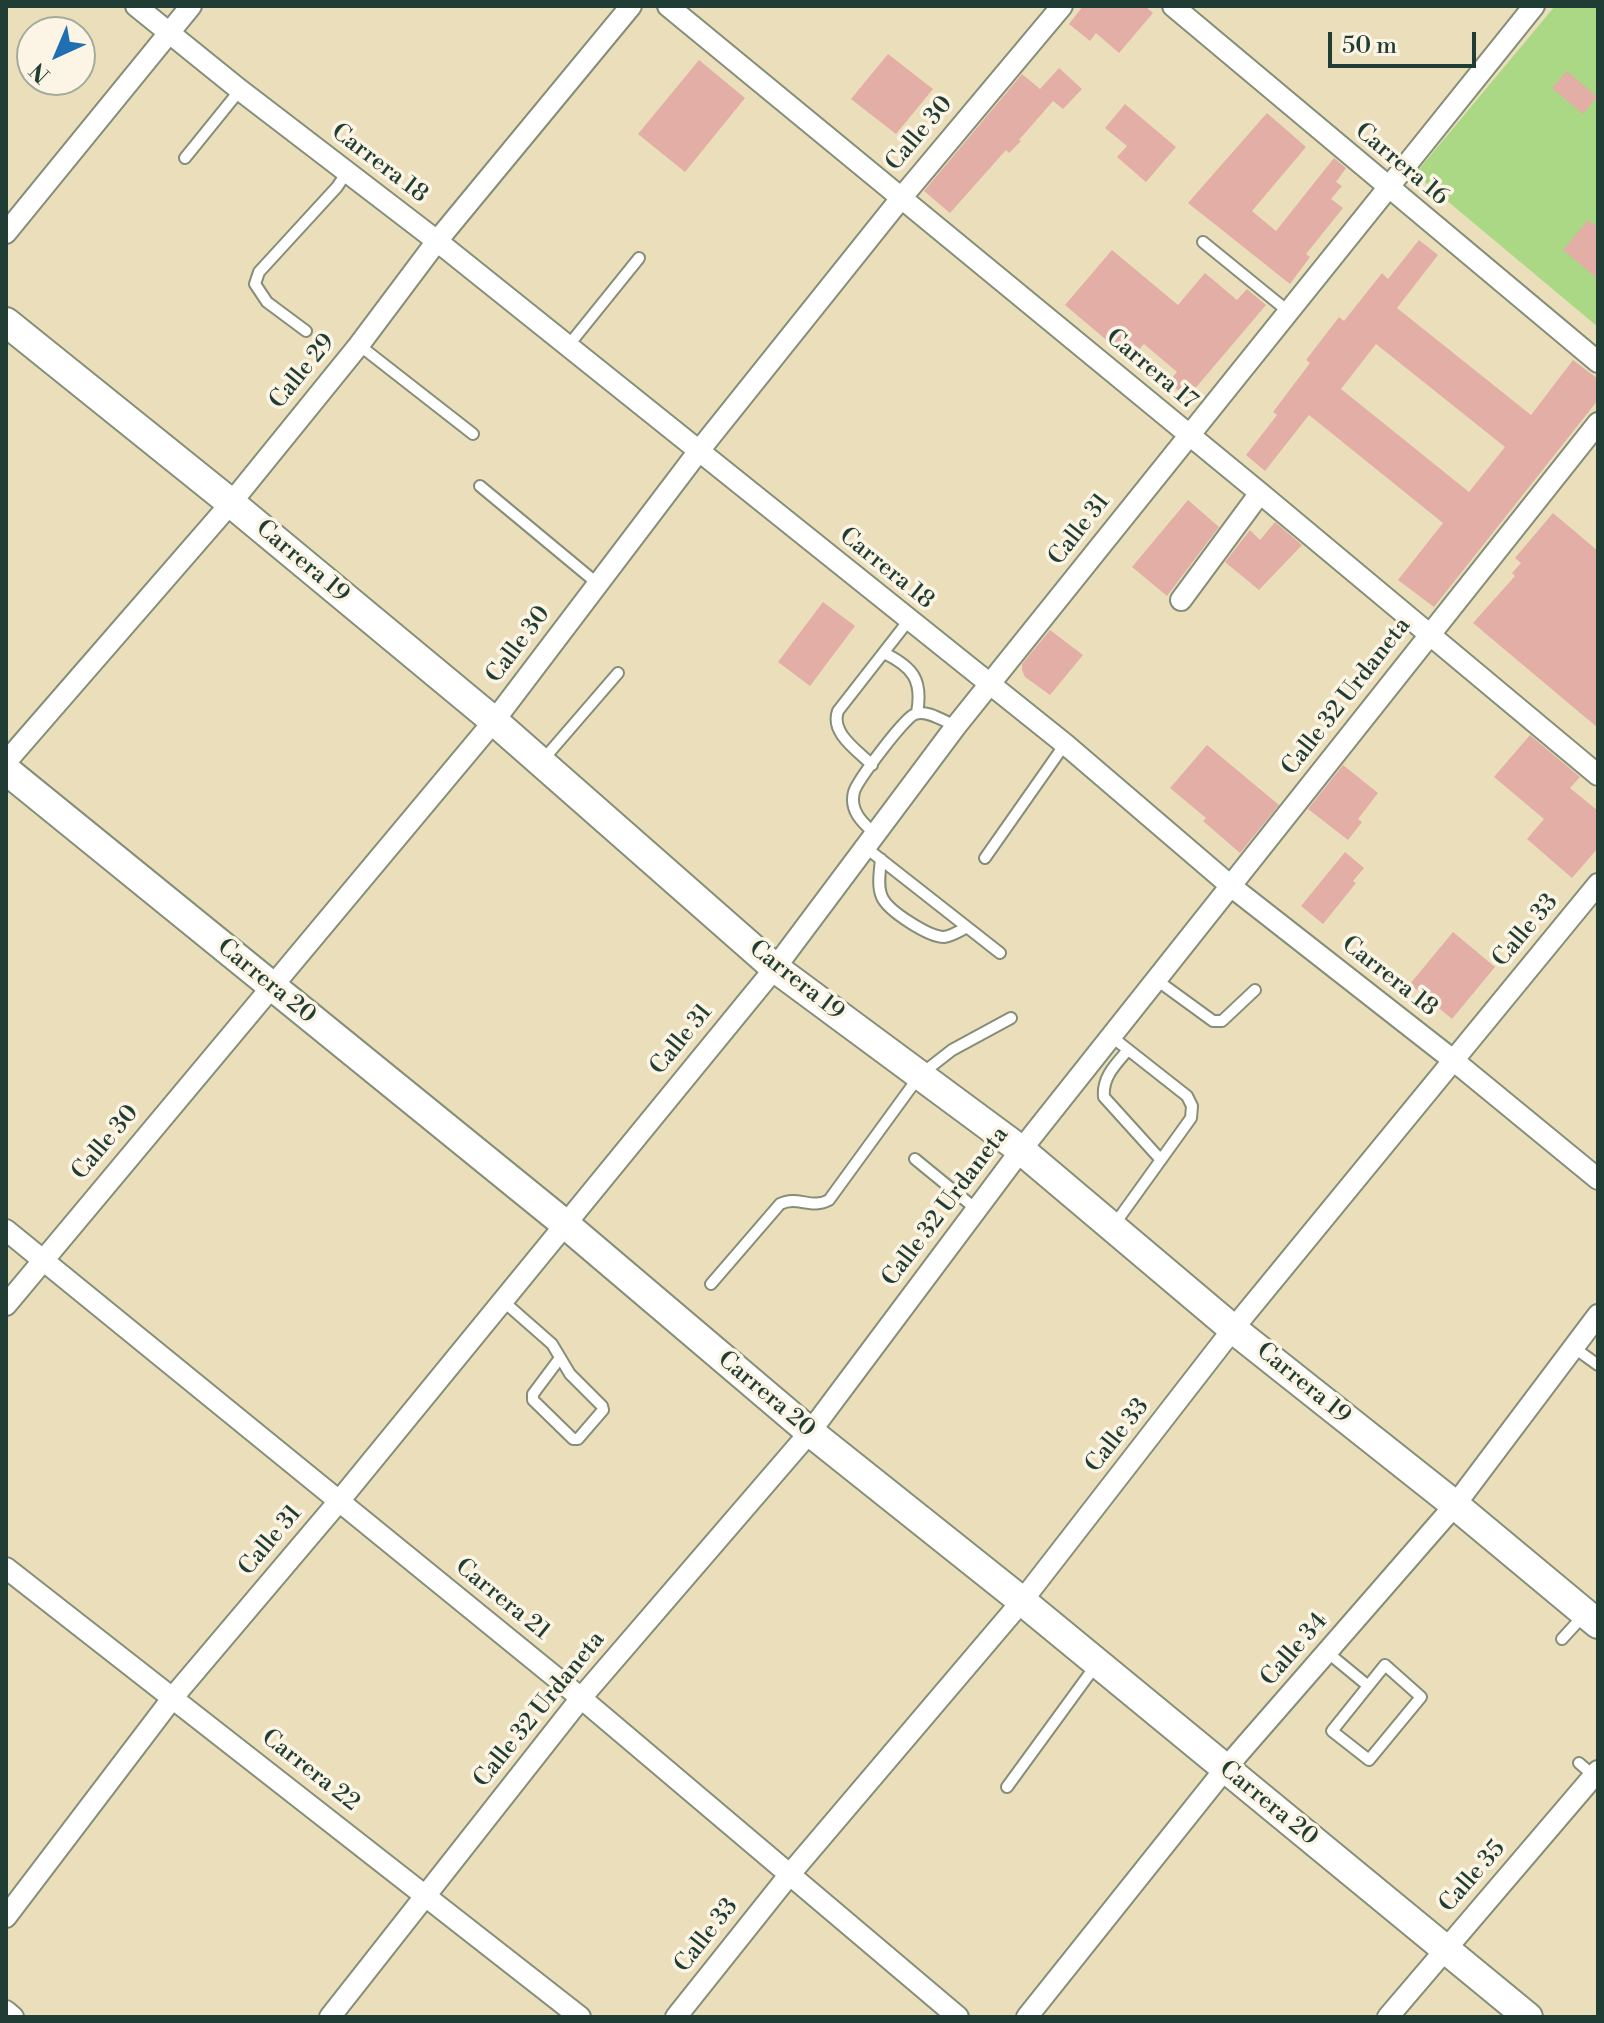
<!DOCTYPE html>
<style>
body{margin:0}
#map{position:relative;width:1604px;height:2023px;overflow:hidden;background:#ebdfbb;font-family:"Libre Bodoni",serif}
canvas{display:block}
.frame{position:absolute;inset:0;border:8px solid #1f3d34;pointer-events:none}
.north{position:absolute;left:16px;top:16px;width:80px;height:80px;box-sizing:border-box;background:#fcf5e5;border:2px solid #a4ab9e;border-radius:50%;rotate:224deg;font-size:22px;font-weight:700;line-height:32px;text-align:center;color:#1f3d34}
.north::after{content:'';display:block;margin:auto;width:28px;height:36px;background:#1f6fb2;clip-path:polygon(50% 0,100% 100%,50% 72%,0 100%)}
.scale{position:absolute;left:1328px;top:32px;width:148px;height:36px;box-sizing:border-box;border:4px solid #1f3d34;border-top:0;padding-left:10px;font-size:24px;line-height:28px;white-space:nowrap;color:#1f3d34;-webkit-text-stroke:6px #fcf5e5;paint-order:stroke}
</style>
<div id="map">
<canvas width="1604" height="2023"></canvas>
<div class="frame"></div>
<div class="north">N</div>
<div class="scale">50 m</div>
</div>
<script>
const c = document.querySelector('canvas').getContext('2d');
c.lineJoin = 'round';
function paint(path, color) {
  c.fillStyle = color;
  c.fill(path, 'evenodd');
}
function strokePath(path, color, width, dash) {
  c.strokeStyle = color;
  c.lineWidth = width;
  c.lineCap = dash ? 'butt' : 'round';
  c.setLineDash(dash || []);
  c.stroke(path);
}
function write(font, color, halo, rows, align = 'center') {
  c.font = font + ' "Libre Bodoni",serif';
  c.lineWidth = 7;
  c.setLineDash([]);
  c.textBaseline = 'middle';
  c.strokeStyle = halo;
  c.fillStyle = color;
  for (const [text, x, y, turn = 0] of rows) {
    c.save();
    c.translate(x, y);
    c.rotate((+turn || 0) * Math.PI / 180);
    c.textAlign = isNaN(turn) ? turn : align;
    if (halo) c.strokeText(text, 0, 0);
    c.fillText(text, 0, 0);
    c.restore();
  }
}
paint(new Path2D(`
 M1555,6H1598V327L1415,174Z`), '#aad885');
paint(new Path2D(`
 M1083,6H1145L1153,13L1119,53L1096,33L1090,41L1069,24Z
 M888,54L933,89L896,134L851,99Z
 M699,60L745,98L685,172L638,134Z
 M1059,68L1082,89L1063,109L1053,101L1019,140L1021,141L1009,153L1006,150L950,213L924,191L1022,74L1040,89Z
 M1567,71L1597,97L1583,114L1552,88Z
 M1125,104L1176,147L1146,182L1117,157L1127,146L1105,128Z
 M1267,113L1306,147L1252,211L1276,231L1334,158L1346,168L1336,182L1342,186L1331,199L1343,208L1306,254L1310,257L1290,284L1188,203Z
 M1588,220L1598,228V279L1563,250Z
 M1419,240L1438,255L1397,308L1531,415L1573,360L1598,379V400L1434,607L1398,580L1443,523L1309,415L1265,471L1246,455L1277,415L1273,412L1310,363L1306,360L1339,317L1344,321L1382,273L1388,279ZM1376,344L1505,447L1469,492L1341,389Z
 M1112,250L1178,305L1205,273L1237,300L1247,289L1266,305L1187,398L1168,382L1177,372L1144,344L1130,360L1065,305Z
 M1188,500L1219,527L1167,596L1132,567Z
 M1553,513L1598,551V728L1473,623L1515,576L1512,573L1521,563L1515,558Z
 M1275,522L1302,545L1259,590L1225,562L1250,530L1260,540Z
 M823,602L855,626L810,686L778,662Z
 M1050,630L1083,655L1050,695L1025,677L1022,670V664Z
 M1530,735L1580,777L1570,788L1598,811V848L1572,878L1527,839L1544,819L1494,777Z
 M1207,745L1279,805L1240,853L1203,821L1206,818L1170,788Z
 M1343,765L1378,793L1358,819L1362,822L1348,840L1308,809Z
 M1345,852L1364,868L1353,881L1356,883L1323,924L1301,906Z
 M1453,932L1495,967L1452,1019L1410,984Z`), '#e2aea6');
const lane = new Path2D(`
 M185,158L240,90
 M1203,242L1289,312
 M306,331L267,302L255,284L259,272L337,187L347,172
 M359,345L473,434
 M568,346L639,258
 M480,486L598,584
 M884,653C913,667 923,680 917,713
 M542,761L618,673
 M872,765C857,750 830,733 838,711L909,620
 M875,834C863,823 849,811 854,792C857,781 905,717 915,714C927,709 945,722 956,726
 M865,847L1000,953
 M985,858L1065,744
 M881,859C880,871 877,886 882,897C888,911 929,937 944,937C952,936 960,931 967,927
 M1158,981L1213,1021H1222L1255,990
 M1112,1037L1187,1096L1192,1106L1191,1118L1114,1225
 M1128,1050C1116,1064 1102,1077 1104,1097L1161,1160
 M915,1159L976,1209
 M711,1284L780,1204C798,1195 811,1210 829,1200L920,1075L952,1050L1011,1018
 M503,1301L552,1344L570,1374L602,1406L603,1410L578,1439H573L533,1400V1394L560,1358
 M1573,1347L1598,1365
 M1562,1639L1584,1615
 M1327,1652L1367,1685
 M1385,1665L1421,1697L1369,1760L1332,1731Z
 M1579,1763L1594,1776
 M1007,1787L1096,1665`);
const street = new Path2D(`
 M136,6L240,90L437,241L1065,744L1232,887L1453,1060L1598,1179
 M668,6L1260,493L1598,775
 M1173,6L1598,362
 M6,233L191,6
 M1181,600L1260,493
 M6,762L231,503L359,345L437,241L631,6
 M6,1230L581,1698L958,2017
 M6,1305L494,721L698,452L902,197L1062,6
 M6,1568L580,2017
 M6,1917L174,1696L340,1500L775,968L956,726L1534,6
 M6,2011L13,2017
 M330,2017L581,1698L810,1432L1021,1150L1598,423
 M676,2017L790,1874L1022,1601L1233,1329L1598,884
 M1027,2017L1225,1769L1455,1505L1598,1315
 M1388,2017L1598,1771`);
const secondary = new Path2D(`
 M6,322L231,503L494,721L775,968L1021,1150L1233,1329L1455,1505L1598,1624
 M6,770L565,1224L810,1432L1022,1601L1528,2017`);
strokePath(lane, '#858e78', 14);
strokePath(street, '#858e78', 24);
strokePath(secondary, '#858e78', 32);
strokePath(lane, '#fff', 10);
strokePath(street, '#fff', 20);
strokePath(secondary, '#fff', 28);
write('24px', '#1f3d34', '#fcf5e5', [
 ["Calle 30",920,134,-50],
 ["Carrera 18",379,164,37],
 ["Carrera 16",1401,165,40],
 ["Carrera 17",1151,370,40],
 ["Calle 29",303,372,-51],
 ["Calle 31",1080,530,-52],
 ["Carrera 19",302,562,40],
 ["Carrera 18",886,569,39],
 ["Calle 30",519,645,-53],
 ["Calle 32 Urdaneta",1347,697,-52],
 ["Calle 33",1526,931,-50],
 ["Carrera 18",1389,977,38],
 ["Carrera 19",796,981,38],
 ["Carrera 20",266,982,39],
 ["Calle 31",682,1040,-51],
 ["Calle 30",106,1143,-50],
 ["Calle 32 Urdaneta",946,1207,-53],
 ["Carrera 19",1303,1384,39],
 ["Carrera 20",766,1395,40],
 ["Calle 33",1118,1436,-52],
 ["Calle 31",271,1541,-50],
 ["Carrera 21",502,1600,39],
 ["Calle 34",1295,1650,-49],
 ["Calle 32 Urdaneta",540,1710,-51],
 ["Carrera 22",310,1771,38],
 ["Carrera 20",1268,1804,39],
 ["Calle 35",1473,1877,-49],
 ["Calle 33",707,1936,-52]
]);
</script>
